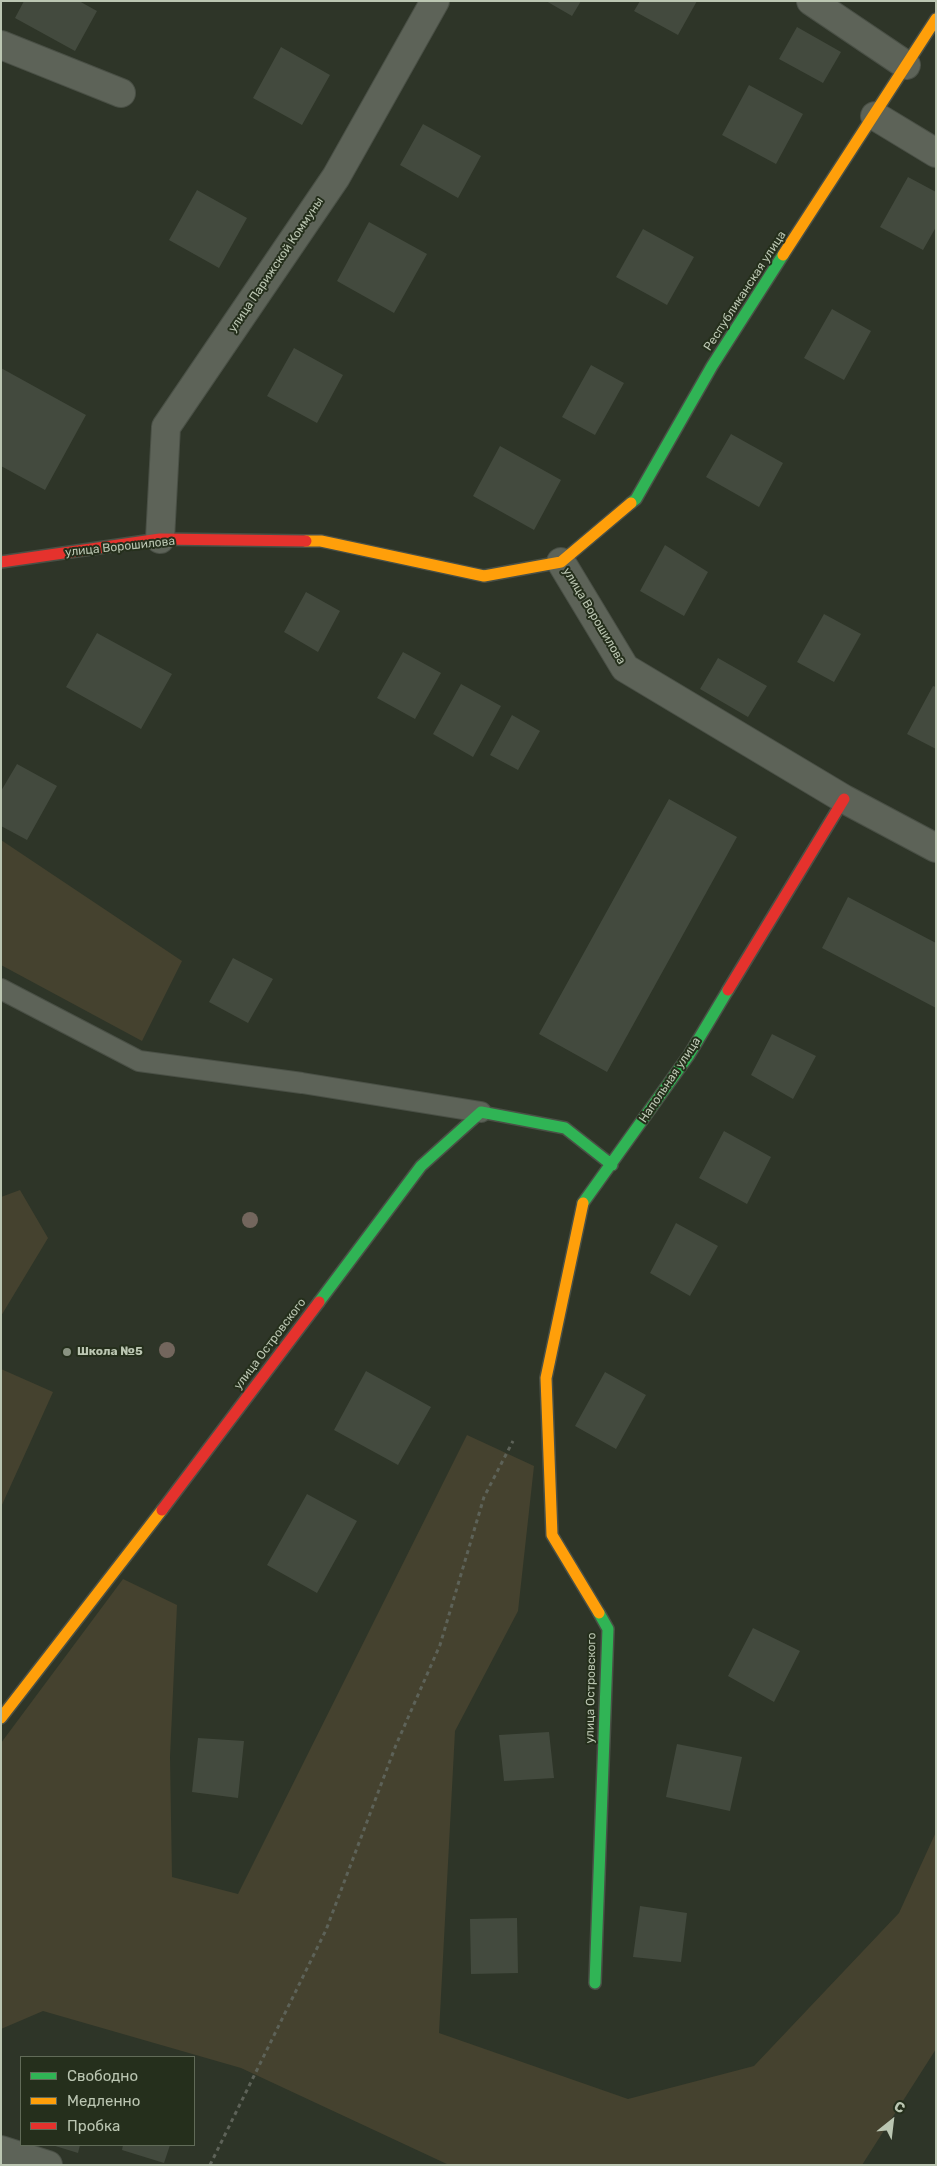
<!DOCTYPE html>
<meta charset="utf-8">
<style>
body{margin:0}
#map{position:relative;width:937px;height:2166px;overflow:hidden;background:#2e3528;font-family:Rubik,sans-serif}
canvas{display:block}
.frame{position:absolute;inset:0;border:2px solid #bbc6b2;pointer-events:none}
.legend{position:absolute;left:20px;top:2056px;width:175px;height:90px;box-sizing:border-box;background:#252f1c;border:1px solid #616b58;margin:0;padding:6px 9px;list-style:none;font-size:15px;color:#bbc6b2}
.legend li{display:flex;align-items:center;gap:10px;height:25px}
.legend b{width:25px;border:1px solid #616b58}
.north{position:absolute;left:867px;top:2096px;width:50px;height:50px;-webkit-text-stroke:4px #252f1c;paint-order:stroke;rotate:29deg;font-size:14px;font-weight:700;line-height:20px;text-align:center;color:#bbc6b2}
.north::after{content:'';display:block;margin:auto;width:18px;height:22px;background:#bbc6b2;clip-path:polygon(50% 0,100% 100%,50% 72%,0 100%)}
</style>
<div id="map">
<canvas width="937" height="2166"></canvas>
<div class="frame"></div>
<ul class="legend">
<li><b style="height:6px;background:#30b455"></b>Свободно</li>
<li><b style="height:6px;background:#ff9f0a"></b>Медленно</li>
<li><b style="height:6px;background:#e5322d"></b>Пробка</li>
</ul>
<div class="north">С</div>
</div>
<script>
const c = document.querySelector('canvas').getContext('2d');
c.lineJoin = 'round';
function paint(path, color) {
  c.fillStyle = color;
  c.fill(path, 'evenodd');
}
function strokePath(path, color, width, dash) {
  c.strokeStyle = color;
  c.lineWidth = width;
  c.lineCap = dash ? 'butt' : 'round';
  c.setLineDash(dash || []);
  c.stroke(path);
}
function write(font, color, halo, rows, align = 'center') {
  c.font = font + ' Rubik,sans-serif';
  c.lineWidth = 4;
  c.setLineDash([]);
  c.textBaseline = 'middle';
  c.strokeStyle = halo;
  c.fillStyle = color;
  for (const [text, x, y, turn = 0] of rows) {
    c.save();
    c.translate(x, y);
    c.rotate((+turn || 0) * Math.PI / 180);
    c.textAlign = isNaN(turn) ? turn : align;
    if (halo) c.strokeText(text, 0, 0);
    c.fillText(text, 0, 0);
    c.restore();
  }
}
paint(new Path2D(`
 M1,840L182,961L142,1041L1,965Z
 M20,1190L48,1238L1,1316V1197Z
 M1,1369L53,1392L1,1507Z
 M467,1435L534,1466L518,1611L455,1731L439,2033L628,2099L754,2066L899,1913L936,1832V2049L862,2165H449L241,2068L43,2011L1,2029V1743L123,1579L177,1605L170,1757L172,1877L238,1894Z`), '#45422f');
paint(new Path2D(`
 M24,1H79L97,11L75,51L15,18Z
 M546,1H581L572,16Z
 M640,1H697L678,35L634,11Z
 M797,27L841,52L823,83L779,59Z
 M281,47L330,75L302,125L253,98Z
 M749,85L803,114L776,164L722,135Z
 M423,124L481,156L458,198L400,165Z
 M908,177L936,192V227L923,250L880,227Z
 M197,190L247,218L219,268L169,240Z
 M369,222L427,254L394,313L337,281Z
 M643,229L694,257L667,305L616,277Z
 M832,309L871,331L844,380L804,358Z
 M294,348L343,375L317,423L267,396Z
 M591,365L624,383L595,435L562,417Z
 M1,368L86,415L45,490L1,466Z
 M731,434L783,463L759,507L706,477Z
 M500,446L561,480L534,530L473,496Z
 M665,545L708,572L684,616L640,591Z
 M306,592L340,611L318,652L284,632Z
 M824,614L861,634L834,682L797,662Z
 M97,633L172,674L141,729L66,687Z
 M403,652L441,673L415,719L377,698Z
 M718,658L767,686L748,717L700,689Z
 M461,684L501,706L473,757L433,734Z
 M933,686L936,687V749L907,734Z
 M512,715L540,731L518,770L490,755Z
 M17,764L57,786L27,840L1,826V791Z
 M669,799L737,837L607,1072L539,1034Z
 M848,897L936,943V1008L822,948Z
 M233,958L273,979L248,1023L209,1002Z
 M772,1034L816,1056L793,1099L751,1075Z
 M724,1131L771,1157L747,1204L699,1178Z
 M676,1223L718,1246L690,1296L650,1273Z
 M366,1371L431,1407L398,1465L334,1430Z
 M605,1372L646,1395L616,1449L575,1426Z
 M307,1494L357,1521L317,1593L267,1565Z
 M753,1628L800,1651L774,1702L728,1676Z
 M549,1732L554,1778L504,1781L499,1735Z
 M198,1738L244,1741L238,1798L192,1792Z
 M677,1744L742,1757L730,1811L666,1797Z
 M640,1906L687,1913L681,1962L633,1957Z
 M517,1918L518,1973L471,1974L470,1919Z
 M52,2145H80L78,2153Z
 M123,2145H170L164,2163L122,2150Z`), '#434a3e');
const lane = new Path2D(`
 M1,989L139,1061L302,1083L481,1112`);
const street = new Path2D(`
 M811,1L906,65
 M1,45L121,93
 M875,116L936,153
 M160,539L166,427L336,177L435,1
 M561,562L625,668L844,799L936,848
 M1,2150L48,2165`);
const fast = new Path2D(`
 M631,503L636,499L712,366L783,255
 M583,1203L689,1055L728,990
 M319,1302L421,1166L481,1112L565,1128L612,1165
 M595,1983L608,1629L599,1613`);
const slow = new Path2D(`
 M783,255L936,19
 M306,541H321L484,576L561,562L631,503
 M583,1203L546,1378L552,1535L599,1613
 M1,1718L162,1510`);
const jam = new Path2D(`
 M1,562L160,539L306,541
 M728,990L844,799
 M162,1510L319,1302`);
strokePath(lane, '#4a5046', 22);
strokePath(street, '#4a5046', 30);
strokePath(fast, '#4a5046', 14);
strokePath(slow, '#4a5046', 14);
strokePath(jam, '#4a5046', 14);
strokePath(new Path2D(`
 M210,2165L326,1930L396,1745L440,1645L484,1497L513,1441`), '#5d6258', 3, [4, 4]);
strokePath(lane, '#5d6358', 20);
strokePath(street, '#5d6358', 28);
strokePath(fast, '#30b455', 11);
strokePath(slow, '#ff9f0a', 11);
strokePath(jam, '#e5322d', 11);
c.fillStyle = '#73665d';
for (const [x, y] of [
 [250,1220],
 [167,1350]
]) {
  c.beginPath();
  c.arc(x, y, 8, 0, 2 * Math.PI);
  c.fill();
}
for (const [x, y, r, color] of [
 [67,1352,5,"#8a9382"]
]) {
  const dot = new Path2D();
  dot.arc(x, y, r, 0, 2 * Math.PI);
  c.fillStyle = color;
  c.fill(dot);
  strokePath(dot, '#252f1c', 2);
}
write('12px', '#bbc6b2', '#252f1c', [
 ["улица Парижской Коммуны",276,265,-56],
 ["Республиканская улица",745,291,-57],
 ["улица Ворошилова",120,547,-6],
 ["улица Ворошилова",594,616,59],
 ["Напольная улица",670,1080,-56],
 ["улица Островского",270,1344,-53],
 ["улица Островского",591,1688,-89]
]);
write('bold 12px', '#bbc6b2', '#252f1c', [
 ["Школа №5",77,1352]
], 'left');
</script>
